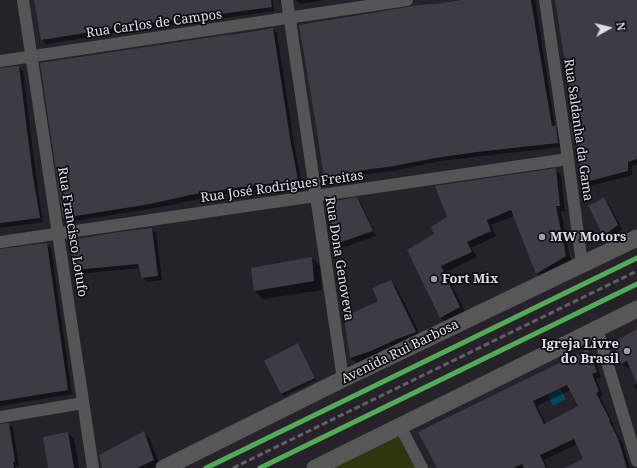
<!DOCTYPE html>
<meta charset="utf-8">
<style>
body{margin:0}
#map{position:relative;width:637px;height:468px;overflow:hidden;background:#27222a;font-family:"Noto Serif",serif}
canvas{display:block}
.north{position:absolute;left:589px;top:8px;width:40px;height:40px;-webkit-text-stroke:3px #0e0b11;paint-order:stroke;rotate:82deg;font-size:11px;font-weight:700;line-height:16px;text-align:center;color:#e2dde7}
.north::after{content:'';display:block;margin:auto;width:14px;height:18px;background:#e2dde7;clip-path:polygon(50% 0,100% 100%,50% 72%,0 100%)}
</style>
<div id="map">
<canvas width="637" height="468"></canvas>
<div class="north">N</div>
</div>
<script>
const c = document.querySelector('canvas').getContext('2d');
c.lineJoin = 'round';
function paint(path, color) {
  c.fillStyle = color;
  c.fill(path, 'evenodd');
}
function strokePath(path, color, width, dash) {
  c.strokeStyle = color;
  c.lineWidth = width;
  c.lineCap = dash ? 'butt' : 'round';
  c.setLineDash(dash || []);
  c.stroke(path);
}
function write(font, color, halo, rows, align = 'center') {
  c.font = font + ' "Noto Serif",serif';
  c.lineWidth = 3.5;
  c.setLineDash([]);
  c.textBaseline = 'middle';
  c.strokeStyle = halo;
  c.fillStyle = color;
  for (const [text, x, y, turn = 0] of rows) {
    c.save();
    c.translate(x, y);
    c.rotate((+turn || 0) * Math.PI / 180);
    c.textAlign = isNaN(turn) ? turn : align;
    if (halo) c.strokeText(text, 0, 0);
    c.fillText(text, 0, 0);
    c.restore();
  }
}
paint(new Path2D(`
 M400,426L422,468H319Z`), '#31340e');
paint(new Path2D(`
 M560,388L566,399L553,406L547,395Z`), '#07485c');
paint(new Path2D(`
 M35,0H273L274,11L196,22L134,30L46,44L42,40Z
 M296,0H327L300,4Z
 M467,0H535L555,126L560,131L562,147L482,156L440,161L398,170L368,174L330,182L325,177Z
 M556,0H637V164L632,166V175L587,187L583,182L577,144L574,141L572,99Z
 M273,29L277,33L294,143L302,184L219,195L155,208L68,222L64,217L238,35Z
 M19,67L23,71L36,175L43,222L0,228V69Z
 M556,170L561,175L565,211H561L571,262L542,279L537,274L514,216L491,225L496,236L471,248L477,257L446,272L465,312L445,322L440,317L409,251Z
 M357,198L361,203L376,236L338,249L334,245L329,202Z
 M604,198L608,203L622,229L608,240L604,236L590,206L595,204Z
 M151,229L156,233L162,280L147,282L143,278L140,268L79,274L75,270Z
 M46,244L51,248L72,394L0,406V251Z
 M312,258L320,266L322,290L263,299L255,291Z
 M390,281L397,288L422,338L358,364L351,358L346,317L379,301Z
 M637,331V382L630,366L627,368L622,364L616,347Z
 M298,344L300,346L316,380L284,396L282,394L266,361Z
 M588,350L593,355L601,377L596,379L603,396L600,397L614,425L613,426L623,444L630,468H567L585,459L577,444L544,460L548,468H438ZM571,390L579,407L546,424L537,406Z
 M637,384V391L634,385Z
 M9,424L13,428L19,466H16L17,468H0V425Z
 M68,433L74,439L79,468H49Z
 M144,433L150,439L160,467L158,468H103Z`), '#0007');
paint(new Path2D(`
 M34,0H271L272,7L191,18L129,26L41,40Z
 M462,0H531L545,85L552,126L556,125L558,143L477,152L435,158L394,166L364,170L324,178L315,119L299,25L408,7L411,6L443,3Z
 M555,0H637V159L628,162V171L582,183L576,141H573L570,123L573,122L571,99Z
 M273,28L290,138L298,180L234,188L190,195L150,204L63,218L40,63L219,36L238,34Z
 M19,66L32,170L40,218L0,223V68Z
 M556,168L560,206H556L566,256L536,274L511,210L487,220L491,231L467,242L472,252L441,266L460,307L440,318L407,250L434,234L431,227L447,217L435,186Z
 M357,197L373,231L333,245L328,202Z
 M604,197L618,225L603,236L588,205L595,203Z
 M152,228L158,276L142,278L138,264L74,270L70,240L119,232Z
 M47,243L68,390L0,401V249Z
 M312,257L314,281L254,291L251,268Z
 M391,280L416,332L397,339L371,351L350,358L344,317L378,301L372,288Z
 M637,329V384L627,361L621,364L615,347L614,342Z
 M298,343L315,378L281,394L264,361Z
 M588,349L597,372L592,374L599,391L596,393L610,420L609,421L618,438L627,468H564L583,459L574,439L540,455L546,468H524L522,464L513,468H437L418,432ZM567,385L578,406L544,424L533,401Z
 M9,423L15,462H13L14,468H0V424Z
 M144,431L154,460L137,468H102L99,455Z
 M68,432L74,468H48L43,437Z`), '#403a45');
strokePath(new Path2D(`
 M23,0L93,468
 M287,0L343,379
 M545,0L568,159L582,264
 M0,61L407,0
 M0,242L568,159
 M597,329L637,461
 M0,417L83,403
 M400,426L422,468`), '#575356', 12);
strokePath(new Path2D(`
 M164,468L343,379L637,238
 M315,468L637,309`), '#5a5557', 17);
strokePath(new Path2D(`
 M233,468L637,271`), '#636063', 3, [6, 3]);
strokePath(new Path2D(`
 M206,468L637,258
 M260,468L637,284`), '#51ab58', 5);
for (const [x, y, r, color] of [
 [542,237,4,"#a19ca5"],
 [434,279,4,"#a19ca5"],
 [627,351,4,"#a19ca5"]
]) {
  const dot = new Path2D();
  dot.arc(x, y, r, 0, 2 * Math.PI);
  c.fillStyle = color;
  c.fill(dot);
  strokePath(dot, '#0e0b11', 1.5);
}
write('13px', '#e2dde7', '#0e0b11', [
 ["Rua Carlos de Campos",154,24,-8],
 ["Rua Saldanha da Gama",578,130,82],
 ["Rua José Rodrigues Freitas",282,187,-8],
 ["Rua Francisco Lotufo",72,232,81],
 ["Rua Dona Genoveva",339,259,81],
 ["Avenida Rui Barbosa",400,352,-26]
]);
write('bold 13px', '#e2dde7', '#0e0b11', [
 ["MW Motors",550,237],
 ["Fort Mix",442,279],
 ["Igreja Livre",619,344,"right"],
 ["do Brasil",619,359,"right"]
], 'left');
</script>
